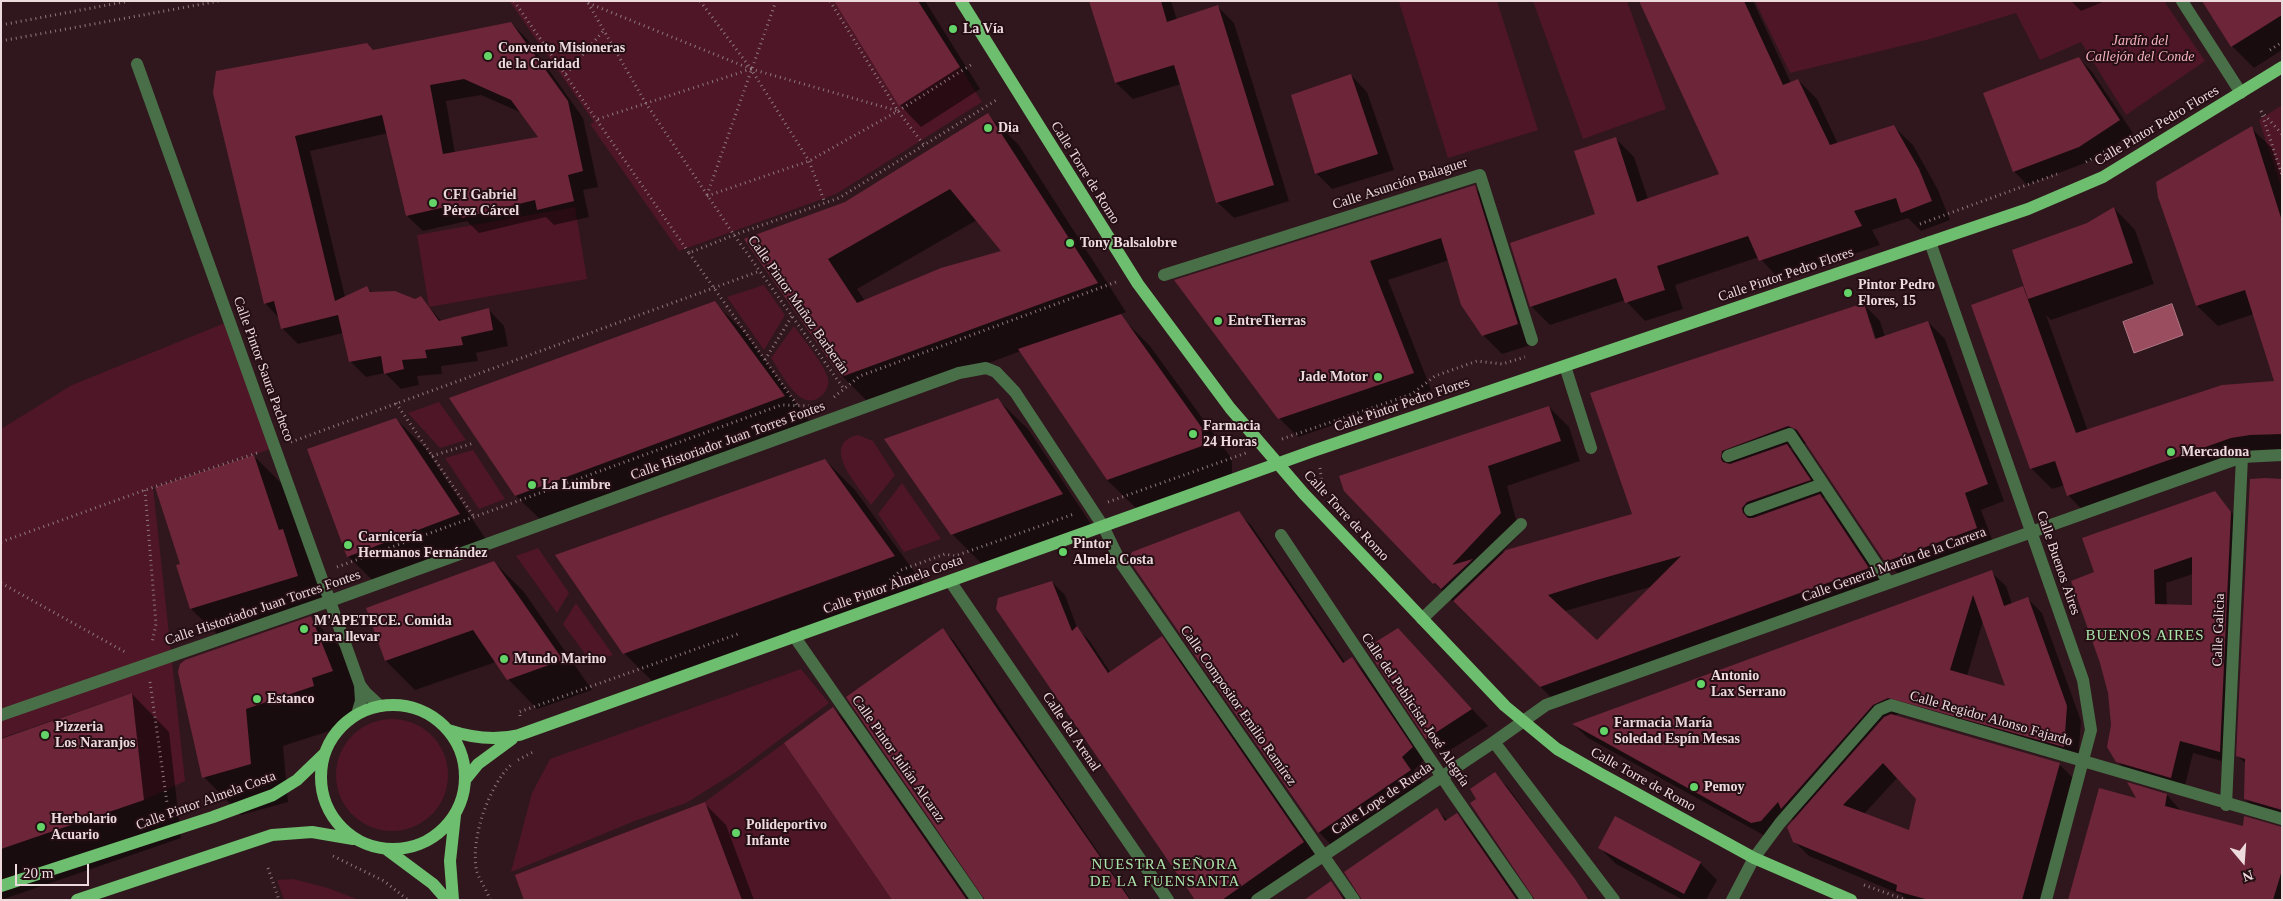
<!DOCTYPE html>
<meta charset="utf-8">
<style>
body{margin:0}
#map{position:relative;width:2283px;height:901px;overflow:hidden;background:#30171d;font-family:"Times New Roman",serif}
canvas{display:block}
.frame{position:absolute;inset:0;border:2px solid #ecdadd;pointer-events:none}
.north{position:absolute;left:2218px;top:836px;width:50px;height:50px;-webkit-text-stroke:4px #250e14;paint-order:stroke;rotate:162deg;font-size:14px;font-weight:700;line-height:20px;text-align:center;color:#ecdadd}
.north::after{content:'';display:block;margin:auto;width:18px;height:22px;background:#ecdadd;clip-path:polygon(50% 0,100% 100%,50% 72%,0 100%)}
.scale{position:absolute;left:15px;top:864px;width:74px;height:22px;box-sizing:border-box;border:2px solid #ecdadd;border-top:0;padding-left:6px;font-size:15px;line-height:18px;white-space:nowrap;color:#ecdadd;-webkit-text-stroke:4px #250e14;paint-order:stroke}
</style>
<div id="map">
<canvas width="2283" height="901"></canvas>
<div class="frame"></div>
<div class="north">N</div>
<div class="scale">20 m</div>
</div>
<script>
const c = document.querySelector('canvas').getContext('2d');
c.lineJoin = 'round';
function paint(path, color) {
  c.fillStyle = color;
  c.fill(path, 'evenodd');
}
function strokePath(path, color, width, dash) {
  c.strokeStyle = color;
  c.lineWidth = width;
  c.lineCap = dash ? 'butt' : 'round';
  c.setLineDash(dash || []);
  c.stroke(path);
}
function write(font, color, halo, rows, align = 'center') {
  c.font = font + ' "Times New Roman",serif';
  c.lineWidth = 4;
  c.setLineDash([]);
  c.textBaseline = 'middle';
  c.strokeStyle = halo;
  c.fillStyle = color;
  for (const [text, x, y, turn = 0] of rows) {
    c.save();
    c.translate(x, y);
    c.rotate((+turn || 0) * Math.PI / 180);
    c.textAlign = isNaN(turn) ? turn : align;
    if (halo) c.strokeText(text, 0, 0);
    c.fillText(text, 0, 0);
    c.restore();
  }
}
paint(new Path2D(`
 M834,1L899,106L960,67L982,102L836,194L679,251L590,124L594,122L510,2Z
 M1497,1L1538,130L1448,158L1399,2Z
 M1533,1H1627L1666,109L1583,139Z
 M1755,1H2164L2205,61L2126,115L2081,42L2040,60L2016,13L1930,39L1790,73Z
 M2282,105V189L2259,120Z
 M575,207L587,279L429,307L417,235Z
 M764,285L785,315L764,350L727,297Z
 M230,321L274,448L153,487L185,781L144,800L132,693L1,738V429L72,385Z
 M794,326C803,339 823,362 828,378C829,384 827,391 822,395C801,416 781,372 771,358Z
 M439,402L466,440L440,448L408,413Z
 M858,435L873,441L895,475L871,505C859,487 818,444 858,435Z
 M473,450L505,499L479,509L445,458Z
 M902,483L941,539L904,552L878,514Z
 M538,548L569,593L557,613L516,556Z
 M576,603L613,655L591,662L563,624Z
 M801,669L829,703L736,772L686,803L637,820L511,872L532,793L550,759Z
 M336 775a56 56 0 1 1 112 0a56 56 0 1 1-112 0Z
 M784,743L892,900H524L515,875L705,802Z
 M293,879L328,888L359,900H284L277,880Z`), '#4e1626');
const water = new Path2D(`
 M2172,304L2183,335L2134,353L2123,322Z`);
paint(water, '#994d5f');
strokePath(water, '#b27785', 1);
paint(new Path2D(`
 M836,1H925L980,89L921,127L900,105Z
 M1091,1H1171L1177,20L1218,7L1234,23L1289,201L1234,218L1217,202L1181,84L1133,99L1116,83Z
 M1640,1H1753L1791,83L1798,80L1817,99L1838,144L1893,126L1913,145L1938,190L1950,220L1921,231L1908,218L1872,230L1880,245L1779,279L1759,257L1675,285L1683,309L1645,321L1625,300L1550,325L1531,306L1597,215L1615,138L1634,157L1648,199L1721,175Z
 M2071,1H2105L2081,11Z
 M2204,1H2282V50L2254,68L2232,46Z
 M511,23L527,39L583,118L598,187L583,190L589,217L554,225L546,217L479,233L467,221L423,231L407,216L388,133L310,151L345,297L366,287L373,293L415,300L421,298L442,322L489,310L504,326L508,346L476,353L478,361L441,366L442,374L417,376L419,385L401,389L385,373L366,377L350,361L343,333L298,344L282,328L279,318L265,303L214,93L374,51ZM481,95L522,113L540,138L455,154L446,101Z
 M2079,58L2092,72L2133,133L2093,160L2027,185L2014,171Z
 M1351,75L1367,92L1394,170L1332,189L1316,173Z
 M988,115L1018,144L1126,312L1119,315L1150,346L1232,459V476L1137,509L1107,480L1021,351L872,406L842,376L746,240L845,203ZM977,220L1003,251L865,301L857,289Z
 M2251,128L2272,148L2282,179V455L2252,458L2089,517L2069,496L2065,485L2052,489L2031,468L2023,288L2027,292L2088,224L2114,208L2135,230L2154,284L2051,320L2046,315L2088,431L2276,383L2254,314L2218,326L2197,306Z
 M1474,187L1493,206L1537,343L1502,354L1483,335L1449,260L1388,280L1432,392L1298,437L1279,418L1176,281Z
 M715,303L744,332L813,426L546,525L516,496L451,398Z
 M1863,304L1880,321L1885,337L1928,322L1945,339L2004,501L1981,510L1994,545L1903,579L1886,561L1807,443L1790,448L1804,462L1827,497L1823,498L1837,512L1885,585L1558,704L1434,583L1345,490L1549,407L1569,427L1580,461L1507,486L1520,534L1502,552L1634,515ZM1869,323H1871L1878,344L1876,345ZM1654,586L1597,642L1565,611Z
 M998,400L1028,429L1091,524L982,564L952,534Z
 M396,419L426,449L489,544L378,586L348,556Z
 M254,456L284,486L306,553L313,560L327,605L221,638L191,609L178,566L182,565Z
 M825,460L855,490L924,585L654,683L624,653Z
 M2282,481V820L2260,813L2245,799L2246,764L2238,756Z
 M2214,493L2244,526L2233,764L2193,753L2184,790L2130,775L2117,761L2095,573ZM2193,574V606L2167,605L2166,583Z
 M1238,513L1251,525L1345,662L1352,658L1364,671L1424,760L1414,770L1423,783L1331,845L1319,832Z
 M494,562L524,592L592,690L537,709L508,679L496,662L415,690L386,661L367,608Z
 M1991,572L2006,586L2012,604L2028,599L2042,613L2081,721L2078,760L1903,711L1894,716L2059,764L2074,779L2041,900H1907L1902,895L1809,856L1794,841V821L1791,818L1767,837L1588,738L1574,725ZM1983,621L2007,688L1967,676ZM1898,777L1917,798L1910,831L1864,814Z
 M1052,582L1065,595L1078,630L1089,640L1110,672L1161,638L1174,650L1316,856L1252,900H1197L997,609Z
 M311,618L348,655L370,709L349,716L351,724L283,746L288,802L241,815L204,777L179,672Z
 M943,630L954,641L1131,900H985Z
 M1414,647L1488,726L1444,754L1427,738Z
 M132,694L169,732L181,838L1,900V739Z
 M833,708L844,719L969,900H893Z
 M1494,774L1507,786L1590,900H1535L1478,799Z
 M2167,795L2181,811L2244,828H2282V900H2069L2139,800Z
 M705,804L726,825L754,900H526Z
 M1437,810L1448,821L1456,814L1468,826L1519,900H1362Z
 M1599,847L1700,863L1717,880L1706,900H1683L1616,864Z
 M1331,883L1346,900H1306Z`), '#0007');
paint(new Path2D(`
 M834,1H918L960,67L899,106Z
 M1089,1H1161L1167,22L1218,5L1274,185L1216,203L1174,65L1115,83Z
 M1639,1H1744L1783,85L1798,79L1830,145L1894,125L1919,169L1932,201L1901,213L1896,198L1854,211L1862,226L1759,261L1748,236L1657,266L1665,290L1625,303L1616,278L1530,307L1510,243L1595,214L1574,151L1616,137L1637,202L1719,174Z
 M2202,1H2282V15L2231,47Z
 M511,22L568,101L583,171L568,175L574,201L537,210L535,200L462,218L458,204L406,216L382,115L295,136L335,301L367,286L370,292L395,291L415,299L421,296L439,321L489,308L493,330L461,337L463,345L425,350L427,358L402,360L404,369L384,374L381,356L349,362L338,315L281,329L274,301L264,304L213,93L216,71L367,43L373,50ZM464,79L511,100L538,137L443,154L430,85Z
 M2079,57L2120,120L2079,147L2013,172L1983,93Z
 M1351,74L1378,154L1315,174L1291,95Z
 M988,113L1098,283L841,377L744,239L845,202ZM950,189L1001,251L941,268L857,303L828,259Z
 M2252,126L2282,221V434L2250,435L2231,438L2067,496L2055,461L2030,469L1971,305L2023,286L2076,433L2222,385L2274,381L2245,290L2196,306L2158,197L2156,182Z
 M1475,185L1518,324L1482,336L1461,305L1441,238L1370,261L1414,373L1278,419L1174,280Z
 M2114,207L2133,263L2028,299L2012,250L2087,223Z
 M715,301L785,396L515,496L449,398Z
 M1864,303L1875,339L1928,321L1988,484L1965,493L1977,528L1885,562L1797,430L1788,426L1722,451L1721,459L1723,462L1730,464L1787,444L1811,480L1747,502L1742,508L1743,513L1748,518H1753L1820,494L1869,568L1540,687L1453,601L1506,550L1632,514L1590,393ZM1681,556L1597,640L1548,595L1593,581Z
 M1121,314L1202,428V446L1107,480L1018,349Z
 M998,398L1063,494L951,535L884,439Z
 M1549,406L1561,441L1488,466L1501,513L1452,565L1473,559L1441,589L1435,583L1433,584L1344,491L1339,476Z
 M396,418L460,514L347,557L307,449Z
 M254,455L279,530L283,529L298,576L190,609L176,565L180,564L155,487Z
 M825,459L895,556L623,654L555,555Z
 M2265,478L2282,479V810L2244,799L2245,759L2236,756L2250,479Z
 M2215,491L2231,512L2220,752L2180,741L2171,778L2116,762L2107,747L2111,725L2108,693L2100,663L2071,581L2094,572L2082,538ZM2192,557V605L2155,604L2154,570Z
 M1239,511L1343,663L1352,657L1413,747L1402,757L1411,770L1318,833L1129,560L1132,552Z
 M494,561L563,660L507,680L473,630L385,661L366,608Z
 M1992,570L2004,606L2028,597L2067,706L2064,747L1888,698L1873,705L1781,809L1778,802L1761,821L1751,823L1572,724ZM1973,595L2005,686L1950,670Z
 M1052,581L1072,631L1077,626L1108,673L1162,636L1304,842L1222,900H1195L996,609L998,598Z
 M311,616L333,671L312,678L314,686L246,709L251,764L202,778L178,672L180,664L185,660Z
 M943,628L998,710L1130,900H985L846,697Z
 M1398,628L1472,709L1426,739L1366,648Z
 M132,693L144,800L1,849V739Z
 M833,707L967,900H892L877,878L784,743Z
 M1891,714L2060,763L2022,900H1929L1896,891L1897,885L1793,842L1787,827L1884,717ZM1883,763L1916,799L1909,830L1843,805Z
 M1495,772L1575,879L1589,900H1535L1470,803L1476,799L1470,789Z
 M2127,782L2167,794L2165,806L2243,826L2244,816L2282,827V870L2273,900H2068L2099,788L2136,798Z
 M705,802L742,900H524L515,875Z
 M1437,808L1445,821L1457,813L1517,900H1362L1344,872Z
 M1615,816L1701,862L1684,894L1598,848Z
 M1331,881L1344,900H1304Z`), '#6d2539');
strokePath(new Path2D(`
 M514,1L689,253L734,235L839,198L998,99
 M700,1L751,69L898,111
 M830,1L898,111L924,145
 M588,3L645,102L734,235L844,389
 M588,3L751,69L809,161L825,203
 M1,25L129,1
 M1,41L219,1
 M2270,50L2282,42
 M566,74L604,30
 M2261,111L2282,175
 M2261,111L2282,134
 M598,119L751,69
 M2086,162L2107,150
 M707,195L776,1
 M707,196L809,161L898,111L974,63
 M1920,224L2057,174
 M689,253L797,405
 M765,360L792,316
 M834,397L860,376L1116,282
 M396,403L474,517
 M1282,439L1412,394L1435,376L1477,361L1502,364L1525,357
 M291,442L760,271
 M432,456L474,443
 M1320,468L1322,484
 M145,490L156,624L152,643
 M1108,502L1246,453
 M1,542L145,490L257,453
 M337,567L781,405L810,406
 M890,580L901,570L945,554L955,556L1074,514
 M1,583L125,652
 M150,682L167,803
 M520,716L519,712L738,634
 M518,760L533,752L532,750
 M333,856L384,881L408,900
 M268,868L279,900
 M1864,885L1906,900
 M490,900C487,890 480,881 477,872C469,842 489,785 511,765`), '#8e787d', 3, [1, 4]);
strokePath(new Path2D(`
 M2182,1L2241,93
 M137,64L360,685L361,701L357,714
 M1930,242L2083,680L2091,730L2046,900
 M1164,275L1480,175L1532,340
 M1565,366L1591,448
 M1728,456L1790,434L1889,583
 M1750,510L1823,484
 M1281,535L1452,792L1527,900
 M950,581L1168,900
 M1422,619L1521,524
 M794,636L977,900
 M360,685L366,693L380,706
 M1,715L330,601L959,373L986,368L996,372L1015,392L1103,526L1121,563L1354,900
 M1494,742L1614,900
 M2226,805L2242,457
 M1257,900L1494,742L1546,705L2242,457L2282,455
 M1732,900L1754,858L1780,823L1879,710L1891,705L2282,819`), '#496f48', 12);
strokePath(new Path2D(`
 M961,1L1138,284L1230,408L1304,494L1505,706L1557,749L1599,773L1754,858L1851,900
 M321 777a72 72 0 1 1 144 0a72 72 0 1 1-144 0Z
 M448,730C472,738 494,741 519,735L1313,451L2028,209L2103,177L2282,67
 M465,780L478,764L512,739
 M386,849L433,884L447,900
 M1,886L213,817L273,795L297,780L324,754
 M77,900L272,835L312,832L353,839
 M453,900L450,861L455,815`), '#6dbe6e', 12);
for (const [x, y, r, color] of [
 [953,29,5,"#64d468"],
 [488,56,5,"#64d468"],
 [988,128,5,"#64d468"],
 [433,203,5,"#64d468"],
 [1070,243,5,"#64d468"],
 [1848,293,5,"#64d468"],
 [1218,321,5,"#64d468"],
 [1378,377,5,"#64d468"],
 [1193,434,5,"#64d468"],
 [2171,452,5,"#64d468"],
 [532,485,5,"#64d468"],
 [348,545,5,"#64d468"],
 [1063,552,5,"#64d468"],
 [304,629,5,"#64d468"],
 [504,659,5,"#64d468"],
 [1701,684,5,"#64d468"],
 [257,699,5,"#64d468"],
 [1604,731,5,"#64d468"],
 [45,735,5,"#64d468"],
 [1694,787,5,"#64d468"],
 [41,827,5,"#64d468"],
 [736,833,5,"#64d468"]
]) {
  const dot = new Path2D();
  dot.arc(x, y, r, 0, 2 * Math.PI);
  c.fillStyle = color;
  c.fill(dot);
  strokePath(dot, '#250e14', 2);
}
write('bold 14px', '#ecdadd', '#250e14', [
 ["La Vía",963,29],
 ["Convento Misioneras",498,48],
 ["de la Caridad",498,64],
 ["Dia",998,128],
 ["CFI Gabriel",443,195],
 ["Pérez Cárcel",443,211],
 ["Tony Balsalobre",1080,243],
 ["Pintor Pedro",1858,285],
 ["Flores, 15",1858,301],
 ["EntreTierras",1228,321],
 ["Jade Motor",1368,377,"right"],
 ["Farmacia",1203,426],
 ["24 Horas",1203,442],
 ["Mercadona",2181,452],
 ["La Lumbre",542,485],
 ["Carnicería",358,537],
 ["Hermanos Fernández",358,553],
 ["Pintor",1073,544],
 ["Almela Costa",1073,560],
 ["M'APETECE. Comida",314,621],
 ["para llevar",314,637],
 ["Mundo Marino",514,659],
 ["Antonio",1711,676],
 ["Lax Serrano",1711,692],
 ["Estanco",267,699],
 ["Farmacia María",1614,723],
 ["Soledad Espín Mesas",1614,739],
 ["Pizzeria",55,727],
 ["Los Naranjos",55,743],
 ["Pemoy",1704,787],
 ["Herbolario",51,819],
 ["Acuario",51,835],
 ["Polideportivo",746,825],
 ["Infante",746,841]
], 'left');
write('italic 14px', '#f5b2be', '#250e14', [
 ["Jardín del",2140,41],
 ["Callejón del Conde",2140,57]
]);
write('14px', '#ecdadd', '#250e14', [
 ["Calle Pintor Pedro Flores",2157,126,-31],
 ["Calle Torre de Romo",1085,173,58],
 ["Calle Asunción Balaguer",1400,184,-18],
 ["Calle Pintor Pedro Flores",1786,275,-19],
 ["Calle Pintor Muñoz Barberán",798,305,55],
 ["Calle Pintor Saura Pacheco",263,369,70],
 ["Calle Pintor Pedro Flores",1402,405,-19],
 ["Calle Historiador Juan Torres Fontes",728,441,-20],
 ["Calle Torre de Romo",1346,516,47],
 ["Calle Buenos Aires",2058,563,71],
 ["Calle General Martín de la Carrera",1894,565,-20],
 ["Calle Pintor Almela Costa",893,585,-20],
 ["Calle Historiador Juan Torres Fontes",263,608,-19],
 ["Calle Galicia",2219,630,-88],
 ["Calle Compositor Emilio Ramírez",1238,706,55],
 ["Calle del Publicista José Alegría",1415,710,56],
 ["Calle Regidor Alonso Fajardo",1991,719,16],
 ["Calle del Arenal",1071,732,56],
 ["Calle Pintor Julián Alcaraz",898,759,55],
 ["Calle Torre de Romo",1643,780,29],
 ["Calle Lope de Rueda",1382,799,-34],
 ["Calle Pintor Almela Costa",206,801,-20]
]);
c.letterSpacing = '1px';
write('15px', '#abe5aa', '#250e14', [
 ["BUENOS AIRES",2145,636],
 ["NUESTRA SEÑORA",1165,865],
 ["DE LA FUENSANTA",1165,882]
]);
c.letterSpacing = '0px';
</script>
